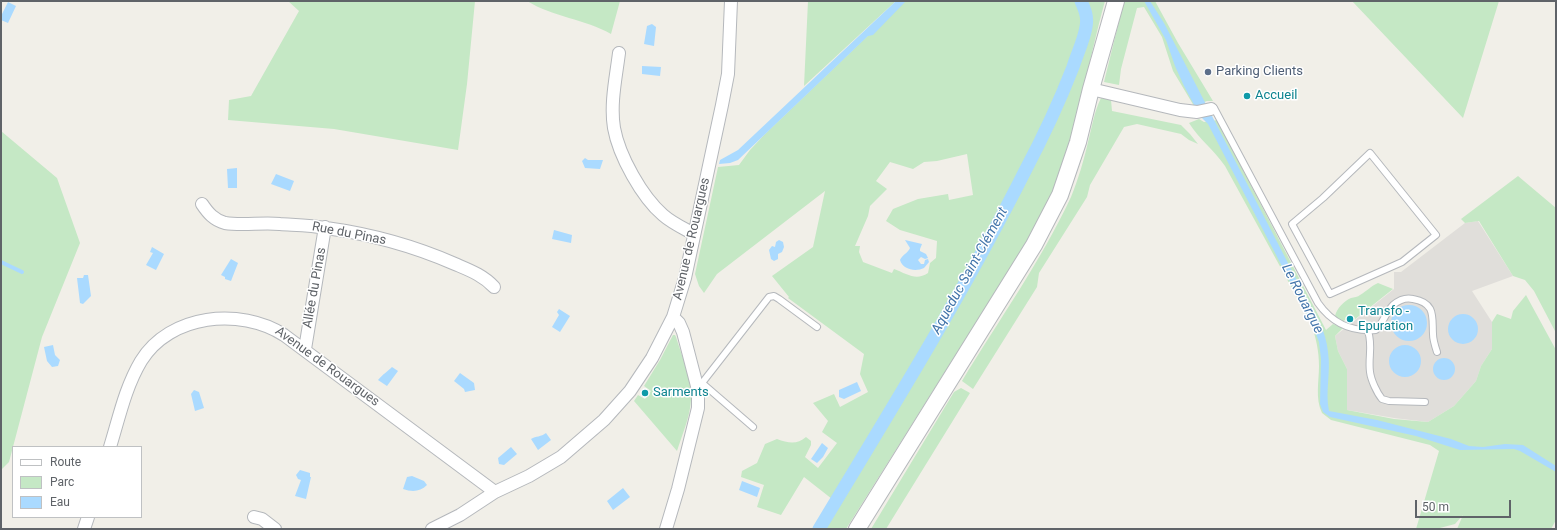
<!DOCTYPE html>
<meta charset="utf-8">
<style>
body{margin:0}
#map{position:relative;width:1557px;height:530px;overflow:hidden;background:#f1efe8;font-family:Roboto,sans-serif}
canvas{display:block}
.frame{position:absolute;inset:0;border:2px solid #5f6368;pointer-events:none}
.legend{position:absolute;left:12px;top:446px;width:130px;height:72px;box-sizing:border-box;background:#fff;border:1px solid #bfc1c3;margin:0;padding:5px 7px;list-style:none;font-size:12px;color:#5f6368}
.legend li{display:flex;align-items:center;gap:8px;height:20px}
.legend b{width:20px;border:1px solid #bfc1c3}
.scale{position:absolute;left:1415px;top:500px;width:96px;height:18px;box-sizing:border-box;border:2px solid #5f6368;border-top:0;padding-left:5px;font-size:12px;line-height:14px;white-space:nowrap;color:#5f6368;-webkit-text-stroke:3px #fff;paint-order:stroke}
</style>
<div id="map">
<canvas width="1557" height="530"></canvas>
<div class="frame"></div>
<ul class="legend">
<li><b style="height:5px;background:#fff"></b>Route</li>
<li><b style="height:11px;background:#c5e8c5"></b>Parc</li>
<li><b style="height:11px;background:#aadaff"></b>Eau</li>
</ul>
<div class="scale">50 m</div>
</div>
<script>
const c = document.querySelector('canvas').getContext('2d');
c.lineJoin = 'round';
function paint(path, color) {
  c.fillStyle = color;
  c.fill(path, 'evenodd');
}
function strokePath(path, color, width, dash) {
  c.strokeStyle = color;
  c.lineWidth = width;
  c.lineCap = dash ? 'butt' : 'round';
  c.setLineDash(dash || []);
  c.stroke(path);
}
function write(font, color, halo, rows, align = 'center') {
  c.font = font + ' Roboto,sans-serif';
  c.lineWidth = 3;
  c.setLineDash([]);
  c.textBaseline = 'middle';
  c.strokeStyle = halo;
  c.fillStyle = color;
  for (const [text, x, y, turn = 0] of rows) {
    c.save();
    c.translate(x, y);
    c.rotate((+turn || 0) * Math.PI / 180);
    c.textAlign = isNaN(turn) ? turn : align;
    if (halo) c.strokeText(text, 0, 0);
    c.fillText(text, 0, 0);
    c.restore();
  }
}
paint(new Path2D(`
 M1478,221L1513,276L1472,291L1492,322V349L1481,366L1476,381L1454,406L1428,422L1394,418L1347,410V369L1338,351L1335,336L1394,289V272H1401L1465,223Z`), '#e0deda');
paint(new Path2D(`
 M288,1H475L467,84L458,150L334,129L228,120L229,100L251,96L299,11Z
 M527,1H620L611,34C585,19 553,17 527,1Z
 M808,1H896L804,86Z
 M904,1H1105C1088,62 1078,128 1054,189C1046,210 1034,229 1023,248L846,529H819L832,499L804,477L781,515L757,507L764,485L741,477L742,471L757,463L765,444L777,439C788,443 797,445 806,437L811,441V445L805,457L818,468L837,443L822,432L828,421L813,403L834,394L840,407L868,392L860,374L864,354L788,298L789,297L772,276L813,247L825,191L717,274L704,293L699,286L695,274L718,167L739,165L750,150L765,134ZM967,154L973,195L949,200L948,194L918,199L893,209L886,221L900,230L937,241L936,258L930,263L928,273C916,281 907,274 894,269L892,273L863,262L859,252L860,246H855L868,216L870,206L887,189L876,181L890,162L913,169L924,162L937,161Z
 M1124,1H1155L1178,43L1213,101H1207L1194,106L1173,71L1162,37L1144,7L1137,8L1121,69L1119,85L1104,82Z
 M1352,1H1499L1463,118Z
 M1101,98L1111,100L1112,111L1181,125L1190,134L1198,144L1189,140L1181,134L1137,124L1124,127L1090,185L1087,197L1039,273L1037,287L973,389L962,381C999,320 1041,261 1071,197C1078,180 1084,160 1088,142C1092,127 1094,112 1101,98Z
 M1199,119L1204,122L1217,120L1326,330L1333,324L1343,328L1335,336L1338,351L1347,369V410L1394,419L1428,422L1454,406L1476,381L1481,366L1492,349V322L1497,314L1511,319L1513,311L1526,295L1556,350V520L1551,529H1457L1463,515L1455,524L1436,529H1416L1439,451L1430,445L1331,420L1322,413C1315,399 1319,381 1319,366C1319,351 1316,338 1311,323L1225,166C1214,150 1199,139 1189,123Z
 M1,131L57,178L80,243L42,337L9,462L1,470Z
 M1518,176L1556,208V333L1534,291L1525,280L1513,276L1479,221L1465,223L1461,219Z
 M1378,283L1393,289L1354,320L1351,316L1342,322L1338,320L1335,316C1337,308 1344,301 1351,298C1354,297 1358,297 1360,295C1367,291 1371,286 1378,283Z
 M673,335H675L676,337C682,357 692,379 691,400C690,417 682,435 677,451L634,401L638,395L645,399L651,391L644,386L660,360Z
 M961,388L970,393L886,529H871L954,392Z`), '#c5e8c5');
paint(new Path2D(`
 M896,1H906L873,35L868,36L738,160L730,163L719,164L720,160L738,150Z
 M1144,1H1150L1164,23L1305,296C1316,314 1326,331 1328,352C1331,372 1325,392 1329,411L1377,420L1451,439L1469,446L1483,447L1505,444L1523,445L1556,466V472L1520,451L1514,449L1460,450L1416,436L1330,417L1323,412L1320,404L1321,359L1319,342L1312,324L1208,124L1200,116L1184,86L1175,66L1166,40Z
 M8,2L16,6L8,23L1,20V16Z
 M652,24L656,27L654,46L644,44L647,26Z
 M642,66L661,67L660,76L642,74Z
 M585,158L588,160H603L600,169L585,168L582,161Z
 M237,168V188H228L227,169Z
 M276,174L294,181L290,191L271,184Z
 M554,230L572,235L571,243L552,239Z
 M779,240L783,242L784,247L782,252L778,254V259L774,261L771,259L769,250L772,246L775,247L776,242Z
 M905,240L922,244L920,249V251L926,254L928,258L925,259L921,257L918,260L921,264H924L925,260L928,259L929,262L924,268C916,272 903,270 900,260C902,255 908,253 910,248Z
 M152,247L164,254L156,270L146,265L153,253L150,252Z
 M231,259L238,263L231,281L225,279V277L221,275Z
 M84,275H88L91,296L83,304L80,303L77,278H83Z
 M1391 323a18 18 0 1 1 36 0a18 18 0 1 1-36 0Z
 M559,309L570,316L560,332L552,327L559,315L557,312Z
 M1448 329a15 15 0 1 1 30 0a15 15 0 1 1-30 0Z
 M53,345L55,355L60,360L58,366L52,367L47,361L44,347Z
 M1389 361a16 16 0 1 1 32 0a16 16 0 1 1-32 0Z
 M1433 369a11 11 0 1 1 22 0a11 11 0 1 1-22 0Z
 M392,367L398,371L387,386L378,380C383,374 387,372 392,367Z
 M460,373L474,383L475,390L465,392L464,389L454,381Z
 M857,382L861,391L844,399L839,397V390Z
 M194,390L199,392L204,408L195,411L191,394Z
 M546,433L551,440L538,450L531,439C536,436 541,437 546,433Z
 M822,443L828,448L823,457L817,463L811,459Z
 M511,447L517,454L504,465L499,464L498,458Z
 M300,470L310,473V477H311L306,499L295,496L301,480L298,479L296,475Z
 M412,476L424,481L427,485C420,492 412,492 403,489L407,477Z
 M742,481L760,488L757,497L739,490Z
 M623,488L630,497L613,510L607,501Z`), '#aadaff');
strokePath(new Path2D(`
 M1,262L22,272`), '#aadaff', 4);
strokePath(new Path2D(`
 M819,529C890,411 963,294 1025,171C1043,137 1059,103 1073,67C1077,54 1084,40 1086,27C1088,17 1085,10 1081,1`), '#aadaff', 13);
const service = new Path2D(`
 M1211,109L1214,108L1318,303C1332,323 1350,332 1376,330C1383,323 1386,312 1393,305C1399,300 1405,297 1413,299C1436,303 1432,317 1433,334C1433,340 1435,346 1437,352
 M1370,153L1436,235L1402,262L1330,294L1292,224L1323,198Z
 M1368,331C1373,346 1368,357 1370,372C1371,380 1377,393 1382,399L1389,401L1425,402
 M702,383L753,427
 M697,386L702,383L769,297L774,296L779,299L817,327`);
const minor = new Path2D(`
 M619,53C616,77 610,104 614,128C619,156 642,197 663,215C672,223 683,228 694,234
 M1091,89L1180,110L1197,112L1211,109
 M202,204C208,213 214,220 225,223C243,226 262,222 280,224C295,225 311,225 326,228C370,234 414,246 455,264C469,270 483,275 494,287
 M305,349L325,227
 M110,447C119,418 125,388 141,361C170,314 240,307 284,335L495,492
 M254,517L262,519L275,529
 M84,529L88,517
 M432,529L460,515L495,492L529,476L561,457L604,420L630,391L652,358L673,317L685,278L722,105L728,74L731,1
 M666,529L678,489L698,408V396L697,386L683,332L679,323L673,317`);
const tertiary = new Path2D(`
 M857,529L1034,245L1060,195L1078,142L1091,89L1116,1`);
strokePath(service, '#b5b8bc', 8);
strokePath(minor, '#b5b8bc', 14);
strokePath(tertiary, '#b5b8bc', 18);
strokePath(service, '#fff', 6);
strokePath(minor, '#fff', 12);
strokePath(tertiary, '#fff', 16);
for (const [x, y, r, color] of [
 [1208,72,4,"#5c6f8a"],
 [1247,96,4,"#0f9aa8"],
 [1350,319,4,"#0f9aa8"],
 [645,393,4,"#0f9aa8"]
]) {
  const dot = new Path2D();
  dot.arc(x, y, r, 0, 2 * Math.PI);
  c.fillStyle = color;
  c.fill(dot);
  strokePath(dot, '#fff', 1.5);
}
write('13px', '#4e5e75', '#fff', [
 ["Parking Clients",1216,72]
], 'left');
write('13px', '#0d838f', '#fff', [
 ["Accueil",1255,96],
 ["Transfo -",1358,312],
 ["Epuration",1358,327],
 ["Sarments",653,393]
], 'left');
write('13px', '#5f6368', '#fff', [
 ["Rue du Pinas",349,234,11],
 ["Avenue de Rouargues",692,239,-77],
 ["Allée du Pinas",315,288,-80],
 ["Avenue de Rouargues",327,367,36]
]);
write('italic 14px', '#4174aa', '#fff', [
 ["Aqueduc Saint-Clément",970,271,-61],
 ["Le Rouargue",1302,299,63]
]);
</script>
